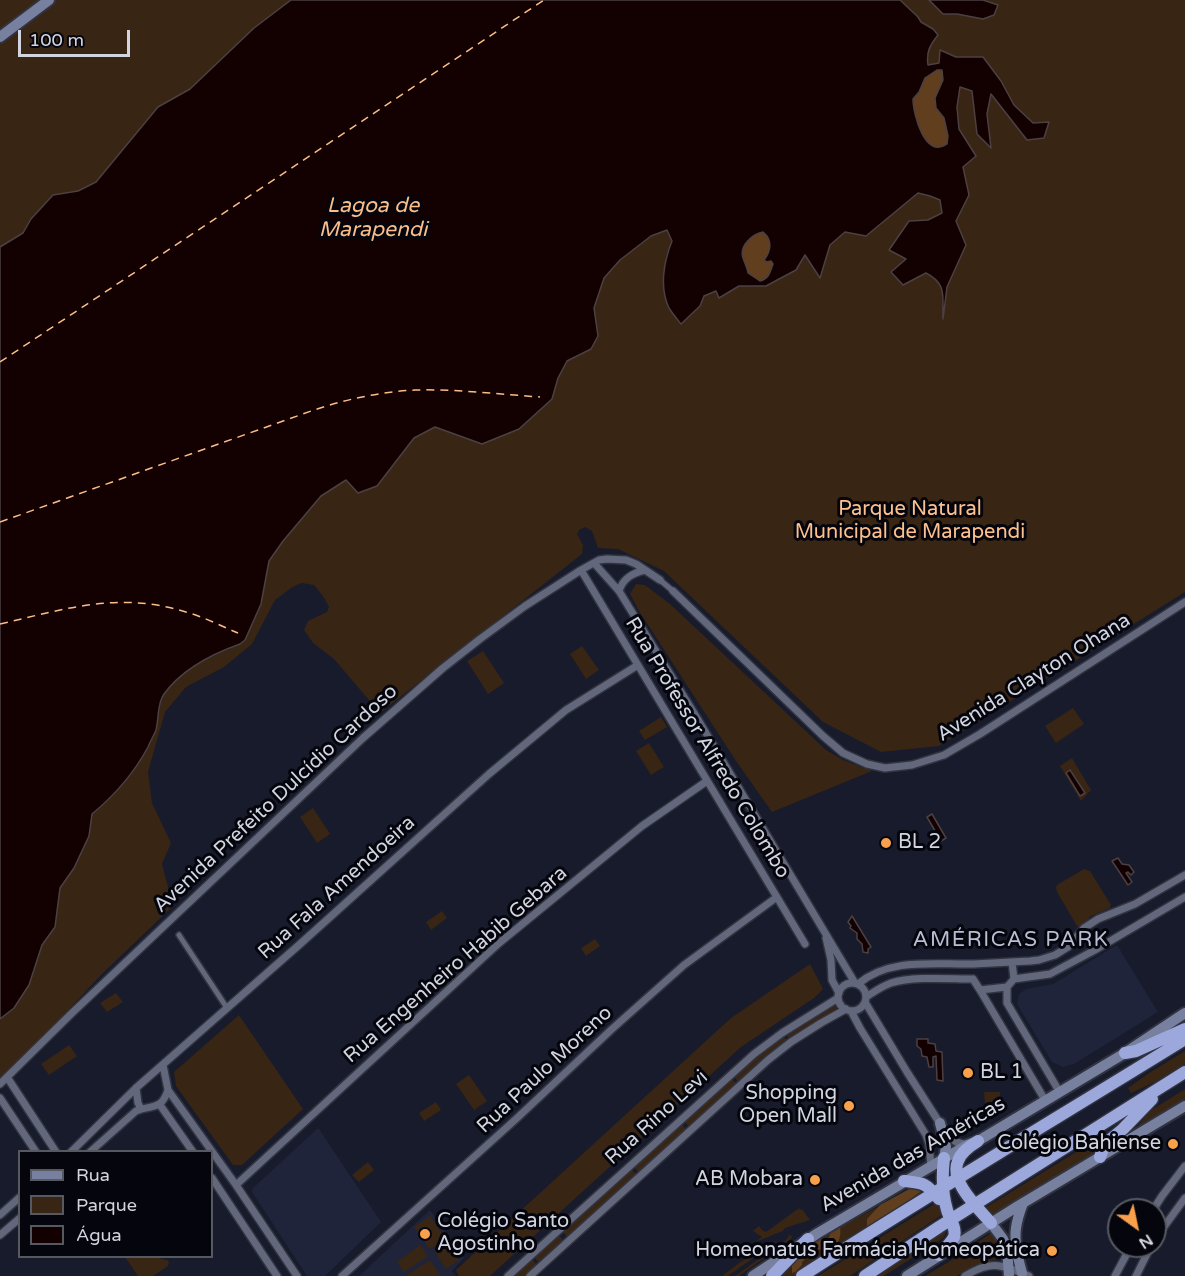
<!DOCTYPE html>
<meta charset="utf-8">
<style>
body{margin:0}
#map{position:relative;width:1185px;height:1276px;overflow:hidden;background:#171b2b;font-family:"Varela Round",sans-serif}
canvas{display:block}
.legend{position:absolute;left:18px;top:1150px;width:195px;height:108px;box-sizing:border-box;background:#05060d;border:2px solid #575961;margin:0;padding:8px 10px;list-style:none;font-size:18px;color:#d2d5e0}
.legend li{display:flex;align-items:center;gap:12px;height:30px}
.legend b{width:30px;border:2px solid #575961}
.north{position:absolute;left:1107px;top:1198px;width:60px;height:60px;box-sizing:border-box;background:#05060d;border:2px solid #575961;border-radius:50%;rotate:147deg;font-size:16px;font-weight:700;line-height:24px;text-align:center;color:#d2d5e0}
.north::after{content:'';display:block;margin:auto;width:21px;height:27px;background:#f9a04c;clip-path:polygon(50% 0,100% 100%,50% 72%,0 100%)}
.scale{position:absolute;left:18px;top:30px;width:112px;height:27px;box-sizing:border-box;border:3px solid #d2d5e0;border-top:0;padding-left:8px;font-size:18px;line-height:21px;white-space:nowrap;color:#d2d5e0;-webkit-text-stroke:4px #05060d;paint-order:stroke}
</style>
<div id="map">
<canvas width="1185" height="1276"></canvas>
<ul class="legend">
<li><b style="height:8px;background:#78809f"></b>Rua</li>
<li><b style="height:16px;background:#392514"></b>Parque</li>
<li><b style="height:16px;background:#130000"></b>Água</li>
</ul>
<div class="north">N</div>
<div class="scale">100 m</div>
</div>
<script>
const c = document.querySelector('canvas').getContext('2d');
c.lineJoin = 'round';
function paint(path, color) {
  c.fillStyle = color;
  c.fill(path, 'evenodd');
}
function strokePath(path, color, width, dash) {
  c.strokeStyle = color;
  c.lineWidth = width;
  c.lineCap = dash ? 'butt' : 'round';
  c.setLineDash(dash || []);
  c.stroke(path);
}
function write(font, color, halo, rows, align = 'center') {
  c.font = font + ' "Varela Round",sans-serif';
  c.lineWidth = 6;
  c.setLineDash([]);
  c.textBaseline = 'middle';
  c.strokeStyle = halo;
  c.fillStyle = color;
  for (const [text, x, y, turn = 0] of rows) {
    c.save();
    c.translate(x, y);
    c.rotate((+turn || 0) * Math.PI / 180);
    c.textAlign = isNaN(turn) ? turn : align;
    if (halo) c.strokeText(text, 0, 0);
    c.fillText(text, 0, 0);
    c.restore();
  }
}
paint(new Path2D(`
 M1117,945L1158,1012L1074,1064L1063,1067L1052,1062L1017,1004L1019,994L1026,989L1053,984Z
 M317,1129H319L381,1222L325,1276H307L252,1192L253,1188Z
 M430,1210L464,1258L452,1271L455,1276H359Z`), '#1f243a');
paint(new Path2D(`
 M0,0H291L254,28L190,90L158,107L96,182L78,191L53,195L31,219L23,233L0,247Z
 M900,0H929L943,13L957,14L998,5L983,0H1185V592L939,746L881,752L823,722L664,571L618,549L598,548L592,531L585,527L579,530L577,534L583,545L582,554L380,713L334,659L313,643L304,630L308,621L327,612L329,607L323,596L314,585L301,583L291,588L275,600L252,644L224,667L186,687L165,712L148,772L152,803L171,843L162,864L173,906L102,974L21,1060L0,1079V1019L14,1007L29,985L42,945L55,927L60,888L74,868L89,836L92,814L105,803L131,774L143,756L156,731L162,696L183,673L205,660L238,645L261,604L269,561L283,541L321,496L346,480L377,486L414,438L436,427L482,444L552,399L558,378L567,360L598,336L594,308L604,278L620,260L651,236L667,230L672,240L665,258L700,306L704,296L716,291L720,298L739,286H766L805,255L819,277L830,245L845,231L918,193L930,196L940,200L942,213L928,220L907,259L937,278L942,288L943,314L947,287L966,245L956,221L969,195L962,167L976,156L959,129L957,107L960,87L972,91L991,147L987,114L991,93L1027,140L1048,122L1033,123L1014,105L1001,81L983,57H956L940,51V64L927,65V57L933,29C920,22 911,11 900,0Z
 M636,584L645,585L670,604L826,750L843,760L872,771L772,812L736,761L639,611L630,594Z
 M582,646L599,670L586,679L570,654Z
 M483,651L504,683L488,694L467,661Z
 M1073,708L1084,724L1056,743L1045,726Z
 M661,717L667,727L645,740L639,731Z
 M649,743L664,767L651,775L636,751Z
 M1072,758L1091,790L1081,801L1060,766Z
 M313,808L330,834L317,843L300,817Z
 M1084,869L1090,871L1111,905L1110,908L1091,916L1080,927L1077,926L1057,892L1056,888L1057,885Z
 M442,911L447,918L431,930L426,922Z
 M595,939L600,946L586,956L581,948Z
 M810,964L823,989L814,998L741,1047L490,1276H459L456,1270L731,1018Z
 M116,993L123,1002L107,1012L100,1003Z
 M832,1004L836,1007V1011L791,1040L785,1034Z
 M239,1015L303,1109L242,1165H233L176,1086L174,1072Z
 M783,1036L789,1042L738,1082L733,1075Z
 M69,1045L77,1056L49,1075L41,1064Z
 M1185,1051V1064L1155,1082L1131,1093L1128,1088L1149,1073Z
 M469,1075L487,1101L474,1110L456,1084Z
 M730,1077L736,1083L689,1127L683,1120Z
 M1185,1089V1102L1131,1134L1150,1111Z
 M984,1092H1000L1001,1102L985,1103Z
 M436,1102L441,1110L424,1121L419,1113Z
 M1138,1114L1121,1136L999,1213C992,1215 990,1213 985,1208Z
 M681,1123L686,1129L639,1173L633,1166Z
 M368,1162L374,1170L359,1182L352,1175Z
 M630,1168L637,1175L568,1238L564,1233L560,1232Z
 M917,1186L927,1193L796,1276H777L800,1252L831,1232Z
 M936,1203L943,1214L850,1276H818Z
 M799,1208L800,1210L802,1209L810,1220L785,1228L783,1231L755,1242L762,1237L753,1231L759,1226L762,1230L766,1232Z
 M430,1216L446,1239L430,1249L414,1227Z
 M947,1229L945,1235L943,1238L884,1276H872Z
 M990,1234L997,1236L1003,1250L999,1258L971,1268L957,1276H925L950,1261Z
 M556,1235L561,1237L563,1242L539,1263L534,1257Z
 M789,1235L792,1236L791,1239L739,1276H735L787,1239Z
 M446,1241L459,1260L446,1269L434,1250Z
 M776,1241H777L728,1276H722L739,1263Z
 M420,1245L428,1256L404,1272L397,1262Z
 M125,1257H155L167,1260L169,1262L168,1266L153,1276H138Z
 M532,1259L537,1265L525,1276H512Z
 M430,1260L441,1276H405Z`), '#392514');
paint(new Path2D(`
 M937,70H942L943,80L935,98L936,108L944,118L948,136V144C925,160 913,114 913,98L919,92L925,78Z
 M763,232C771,238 772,247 767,256L773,264C770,272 769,279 760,281L748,273C747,267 745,264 743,258C739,246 752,234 763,232Z
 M911,1188H919L920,1192L884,1218L867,1228V1219L880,1205Z
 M840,1227C842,1238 837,1248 826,1252L818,1249L813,1244L821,1238L826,1241L829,1237L831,1232Z
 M803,1250L807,1253L808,1257L802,1262V1265L795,1272L792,1273V1260Z`), '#613e1e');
const water = new Path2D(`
 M291,0H900L918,17L921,22L933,29L938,35C930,45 926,52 928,65L939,63L940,50L956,57H983L1001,81L1014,105L1033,123L1049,122L1044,138L1027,140L991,94L987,114L991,148L977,134L972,91L960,87L957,107L959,129L976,156L963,167L969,195L956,221L966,245L947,287L943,319C942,298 948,284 926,273L903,285L891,272L906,259L889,250L909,221L928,220L942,213L940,200L930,196L918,193L866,236L845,232L830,245L820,278L805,255L796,270L766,286H739L719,298L716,291L704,296L700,306L681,324C677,319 672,313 669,308C659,287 664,261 672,241L667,230L651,236L620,260L604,278L594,308L598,336L591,349L567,361L558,378L552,399L519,429L482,444L435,427L414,438L377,486L358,493L346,480L321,496L283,541L269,561L261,604L245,640L240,644C212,654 182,669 164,694C157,703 159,719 156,730C154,736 150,741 148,747C134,773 115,795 92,814L89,836L74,868L60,888L55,927L42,945L29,985L14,1008L0,1019V247L23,233L31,219L53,195L78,191L96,182L158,107L190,89L254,28ZM937,70H942L943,80L935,98L936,108L944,118L948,136L947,144C925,160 913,114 913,99L919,92L925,78ZM763,232C773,240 771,251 764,260L767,262L771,261L773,264C770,272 769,279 760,281L748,273C747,267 745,264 743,258C739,246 752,234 763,232Z
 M929,0H983L998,5L994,15L983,19L957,14H943Z
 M1070,770L1085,793L1080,796L1066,773Z
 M932,814L946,838L941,841L927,817Z
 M1118,858L1122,864L1129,865L1134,872L1131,875L1128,872L1126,873L1132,882L1128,885L1112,861Z
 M852,916L871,947L868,949V953L863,952L862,944L857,939V933L850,928L851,926L848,922Z
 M917,1039H928V1043L935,1044L936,1051L942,1052L943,1081L937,1080L936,1056L933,1057V1067H929L927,1057L922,1056L921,1049L917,1046Z`);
paint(water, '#130000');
strokePath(water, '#4c4043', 1.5);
strokePath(new Path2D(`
 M0,362L544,0
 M0,522L314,410C347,399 380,392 415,390C456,389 498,394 540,397
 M0,624C65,609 119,591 186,612C204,617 221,626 238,633`), '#fbbd89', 1.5, [8, 6]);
const pedestrian = new Path2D(`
 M660,580L673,591
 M179,935L227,1008`);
const minor = new Path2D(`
 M594,563L619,591L694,713L855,983
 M581,570L805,944
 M619,591C623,578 633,573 645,570
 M673,591L823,736L843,753L867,764L885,768L912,765L944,755L980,734L1185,602
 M826,938L831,960L832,980L839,993
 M1012,962L1014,979
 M973,979L980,990L1007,987L1014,979L1050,974L1095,950L1185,897
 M838 997a14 14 0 1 1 28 0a14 14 0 1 1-28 0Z
 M858,984C890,957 935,965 974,964C993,963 1012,962 1030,961L1039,960L1055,955L1068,947L1084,928L1098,919L1135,904L1185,875
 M1007,987V1003L1059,1091
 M980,990L1045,1100
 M866,997C874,992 882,986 891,983C914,976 949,979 973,979
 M865,1002L907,1072L948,1136L956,1142L967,1145
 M851,1011L860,1028L926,1135L929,1144L931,1166
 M163,1065L168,1090L236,1185L297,1276
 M7,1077L56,1152
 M0,1084L72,1013L363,738L443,668L480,639L525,606L581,570L599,560L607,559L626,560L636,564L660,580
 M136,1088L138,1103L141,1109
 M0,1098L36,1152
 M160,1105L193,1152
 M71,1152L136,1088L299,945L489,774L566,710L638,665
 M90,1152L136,1111C153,1104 161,1111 168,1090
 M212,1178L277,1276
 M236,1185L498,944L642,826L707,781
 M1153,1210L1162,1196L1185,1166
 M0,1215L20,1197
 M0,1235L20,1218
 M1155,1239L1185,1198
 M342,1276L516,1119L612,1029L684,965L777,897
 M508,1276L754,1054L782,1033L838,998
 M530,1276L768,1060L791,1042L821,1023L846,1009
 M965,1276C992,1259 1002,1265 1029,1276
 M1115,1276L1131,1246
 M1136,1276L1151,1246`);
const secondary = new Path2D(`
 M0,37L49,0
 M940,1123L946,1147L944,1158
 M991,1223L1003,1239L1007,1248L1009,1276
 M1022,1273C1018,1258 1014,1243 1016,1228C1017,1220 1020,1211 1023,1203
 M753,1276L818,1233L967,1145L978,1141L1125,1053L1185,1013
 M907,1276L1018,1206L1185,1106`);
const trunk = new Path2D(`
 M1125,1053L1136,1051L1185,1029
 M978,1141C970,1146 961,1152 958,1161C949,1182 979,1209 991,1223
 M1100,1157L1105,1144L1123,1129L1152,1099
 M904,1181C924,1183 926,1183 939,1199
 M939,1255C944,1250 951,1243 954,1237C957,1228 949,1218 947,1210C942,1193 942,1175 944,1158
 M772,1276L808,1239
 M802,1276C928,1195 1057,1118 1185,1039
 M865,1276L939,1227L1185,1072`);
strokePath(pedestrian, '#313440', 8);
strokePath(minor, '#313440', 10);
strokePath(secondary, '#313440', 14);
strokePath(trunk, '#313440', 15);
strokePath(pedestrian, '#62677b', 5);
strokePath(minor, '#62677b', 7);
strokePath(secondary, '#78809f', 10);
strokePath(trunk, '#9ca8dc', 12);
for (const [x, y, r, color] of [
 [886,843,6,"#f9a04c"],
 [968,1073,6,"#f9a04c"],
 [849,1106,6,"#f9a04c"],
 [1173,1144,6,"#f9a04c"],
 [815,1180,6,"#f9a04c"],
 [425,1234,6,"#f9a04c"],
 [1052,1251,6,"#f9a04c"]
]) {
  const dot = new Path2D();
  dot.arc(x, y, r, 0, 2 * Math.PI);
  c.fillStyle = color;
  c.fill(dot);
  strokePath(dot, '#05060d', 2);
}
write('20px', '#fec18d', '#05060d', [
 ["Parque Natural",910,510],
 ["Municipal de Marapendi",910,533]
]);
write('20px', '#d2d5e0', '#05060d', [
 ["Avenida Clayton Ohana",1034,678,-32],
 ["Rua Professor Alfredo Colombo",707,748,59],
 ["Avenida Prefeito Dulcídio Cardoso",276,799,-43],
 ["Rua Fala Amendoeira",337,888,-42],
 ["Rua Engenheiro Habib Gebara",456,965,-41],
 ["Rua Paulo Moreno",545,1070,-43],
 ["Rua Rino Levi",657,1118,-42],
 ["Avenida das Américas",913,1155,-30]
]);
write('20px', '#d2d5e0', '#05060d', [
 ["BL 2",898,843,"left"],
 ["BL 1",980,1073,"left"],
 ["Shopping",837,1094],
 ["Open Mall",837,1117],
 ["Colégio Bahiense",1161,1144],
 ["AB Mobara",803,1180],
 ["Colégio Santo",437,1222,"left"],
 ["Agostinho",437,1245,"left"],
 ["Homeonatus Farmácia Homeopática",1040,1251]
], 'right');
write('italic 21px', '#fbbd89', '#05060d', [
 ["Lagoa de",373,206],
 ["Marapendi",373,230]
]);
c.letterSpacing = '1.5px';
write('21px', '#b8bed4', '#05060d', [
 ["AMÉRICAS PARK",1011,940]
]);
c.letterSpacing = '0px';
</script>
